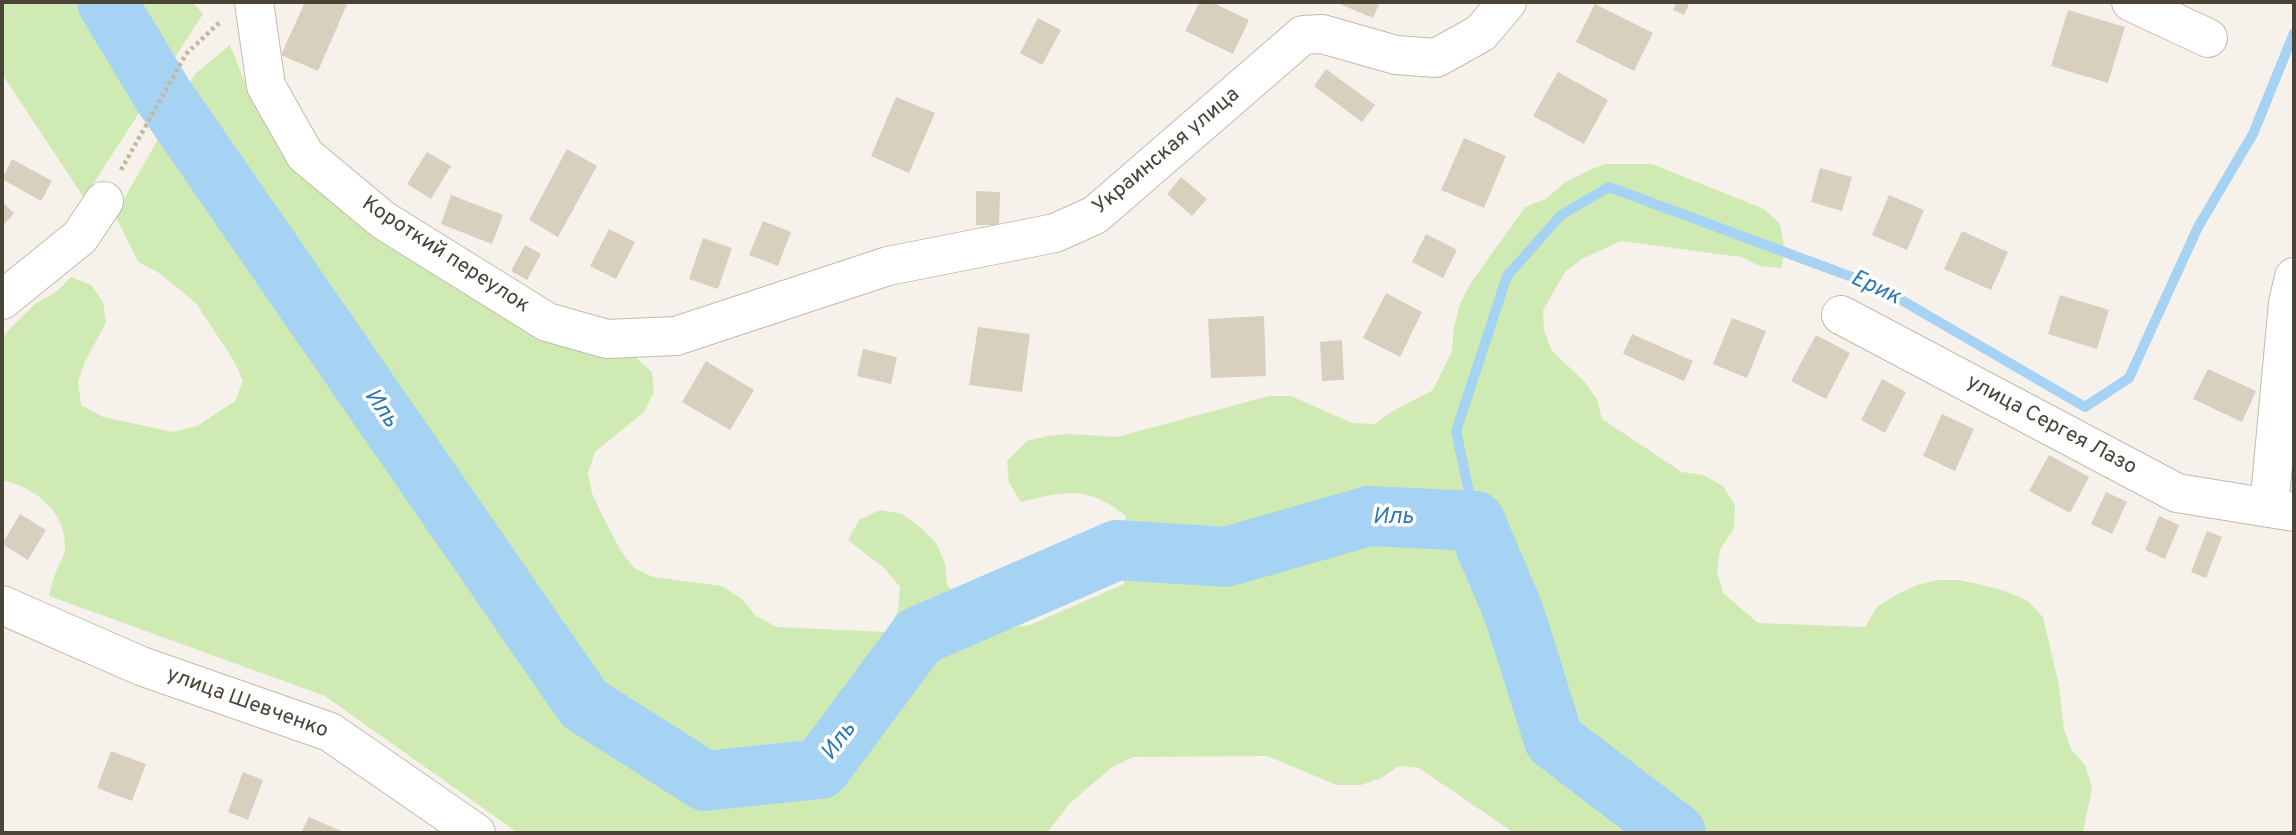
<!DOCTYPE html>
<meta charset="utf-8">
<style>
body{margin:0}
#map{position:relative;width:2296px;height:835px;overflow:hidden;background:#f6f2eb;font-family:Overpass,sans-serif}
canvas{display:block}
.frame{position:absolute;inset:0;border:4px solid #4a4338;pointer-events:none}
</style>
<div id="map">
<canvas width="2296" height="835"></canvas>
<div class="frame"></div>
</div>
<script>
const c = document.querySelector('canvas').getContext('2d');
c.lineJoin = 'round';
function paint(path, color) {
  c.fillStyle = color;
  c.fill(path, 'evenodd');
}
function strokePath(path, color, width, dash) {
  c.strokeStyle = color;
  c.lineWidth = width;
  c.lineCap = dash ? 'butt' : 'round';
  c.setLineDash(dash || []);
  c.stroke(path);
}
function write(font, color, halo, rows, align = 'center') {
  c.font = font + ' Overpass,sans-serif';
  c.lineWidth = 7;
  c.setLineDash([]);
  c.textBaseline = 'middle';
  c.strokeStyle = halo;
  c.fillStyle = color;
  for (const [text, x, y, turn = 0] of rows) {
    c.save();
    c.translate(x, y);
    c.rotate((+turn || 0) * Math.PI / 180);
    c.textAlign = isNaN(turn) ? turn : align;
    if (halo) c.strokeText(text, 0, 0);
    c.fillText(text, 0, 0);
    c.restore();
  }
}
paint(new Path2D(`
 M2,2H193L203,14L84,198L2,74Z
 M230,45L249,92L329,194L613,358L635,357L652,372L654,392L644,412L595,452L588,473L592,493L601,513L621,551L634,568L653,577L722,586L742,599L756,616L777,627L886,632L898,611L900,587L884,568L848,540L859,520L880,510L902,514L920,527L936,543L945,563L947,585L987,626L1008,628L1030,625L1124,584L1126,516C1086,485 1067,491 1021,502L1009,483L1007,461L1027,441L1048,436L1070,434L1117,437L1269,396H1291L1352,423L1375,424L1393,411L1433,390L1452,351L1454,327L1460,304L1470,284L1525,207L1546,199L1564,183L1585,172L1605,164H1652L1764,209L1780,224L1784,247L1782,268L1760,266L1741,257L1621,241L1582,259L1565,272L1543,310L1544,331L1552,351L1584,381L1597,399L1602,419L1682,472L1703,475L1723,486L1735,505L1734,528L1720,550L1717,571L1723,593L1758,623L1865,627L1877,607L1896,595L1917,585L1938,580H1959L1982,585L2005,591L2028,601L2043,617L2059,686L2064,729L2071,749L2085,765L2092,787L2083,833H1514L1419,768L1399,766L1381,778L1361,785H1337L1267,756L1133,757L1111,768L1070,803L1047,833H518L325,696L49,596C51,589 52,581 55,574C58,566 64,557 65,548C66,511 34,487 2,480V337L35,304L56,292L71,277L91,285L103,302L106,322L85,362L78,382L81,405L103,417L173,432L197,426L235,401L243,381L234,361L196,303L159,273L138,262L115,215L195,74Z`), '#d0eab3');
strokePath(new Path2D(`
 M1475,521L1456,431L1507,276L1561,215L1609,187L1879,287L2085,407L2129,378L2198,227L2253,134L2294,33`), '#a6d2f3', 10);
strokePath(new Path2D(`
 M107,2L163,95L584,704L705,781L820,769L919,636L1117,550L1226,557L1369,516L1475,521L1514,613L1554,740L1676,833`), '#a6d2f3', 60);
paint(new Path2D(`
 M305,2H348L318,71L281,55Z
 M1200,2H1211L1249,20L1233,54L1185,31Z
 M1335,2H1380L1373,18Z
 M1676,2H1690L1684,15L1673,10Z
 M1595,4L1653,33L1634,71L1576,42Z
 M2068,10L2125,27L2108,83L2051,66Z
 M1038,18L1061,30L1042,65L1020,53Z
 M1326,69L1375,105L1362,122L1314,86Z
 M1558,72L1608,100L1584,144L1533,116Z
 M896,97L935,113L909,173L871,156Z
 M1464,138L1506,156L1484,208L1441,190Z
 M567,149L597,166L558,237L529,220Z
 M427,152L451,166L431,199L407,184Z
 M12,159L52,181L41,201L2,179Z
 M1820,168L1852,177L1842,211L1811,202Z
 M1181,177L1207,199L1192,216L1167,194Z
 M976,191L1000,192L999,225H976Z
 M451,195L503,215L492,244L441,224Z
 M1889,195L1924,210L1907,250L1872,235Z
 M2,202L14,213L2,227Z
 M763,221L791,232L778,266L749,255Z
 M609,229L635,242L616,279L590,266Z
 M1962,231L2008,252L1991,290L1944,269Z
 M1426,234L1457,250L1443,278L1412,262Z
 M703,238L732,248L718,289L689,279Z
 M525,245L541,254L527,280L511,271Z
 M1386,293L1422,312L1400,357L1363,338Z
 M2060,295L2109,310L2097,349L2048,334Z
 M1264,316L1266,376L1211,378L1208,319Z
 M1732,318L1766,331L1747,378L1713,364Z
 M978,327L1030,334L1022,392L969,385Z
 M1632,334L1693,361L1684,381L1623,354Z
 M1816,335L1850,353L1826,399L1791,381Z
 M1342,340L1344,380L1322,381L1320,342Z
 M863,349L897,357L891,384L857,376Z
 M706,361L754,390L730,430L682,402Z
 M2208,369L2256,391L2242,422L2193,399Z
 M1882,379L1906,392L1885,433L1861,420Z
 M1942,414L1974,429L1955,471L1923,456Z
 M2049,455L2089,477L2070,513L2029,491Z
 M2106,492L2127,502L2112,534L2091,524Z
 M20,514L46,530L28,560L2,544Z
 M2159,516L2179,525L2165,559L2145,550Z
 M2207,531L2222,537L2206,578L2191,572Z
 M111,751L146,764L132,801L97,788Z
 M243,772L263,780L248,820L228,812Z
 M309,817L346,833H301Z`), '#d8cfbf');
const minor = new Path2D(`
 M254,2L266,86L305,155L383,220L547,322L607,339L676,336L888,266L1055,233L1095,215L1303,35L1322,34L1396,55L1436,58L1481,33L1507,2
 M2131,2L2208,38
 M2,300L80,237L104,201
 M1841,315L2177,493L2294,512
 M2269,508L2288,303L2294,277
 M2,605L141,666L330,732L476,833`);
strokePath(minor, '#c2bbad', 40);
strokePath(new Path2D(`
 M121,170L186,54L221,21`), '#c4b79d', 4.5, [3.5, 3.5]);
strokePath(minor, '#fff', 38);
write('21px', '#4a4338', '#fff', [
 ["Украинская улица",1167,152,-40],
 ["Короткий переулок",445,256,33],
 ["улица Сергея Лазо",2051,426,28],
 ["улица Шевченко",247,704,20]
]);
write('italic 23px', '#2c77b2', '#fff', [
 ["Ерик",1875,289,25],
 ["Иль",380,409,55],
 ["Иль",1393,518],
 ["Иль",840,742,-53]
]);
</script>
